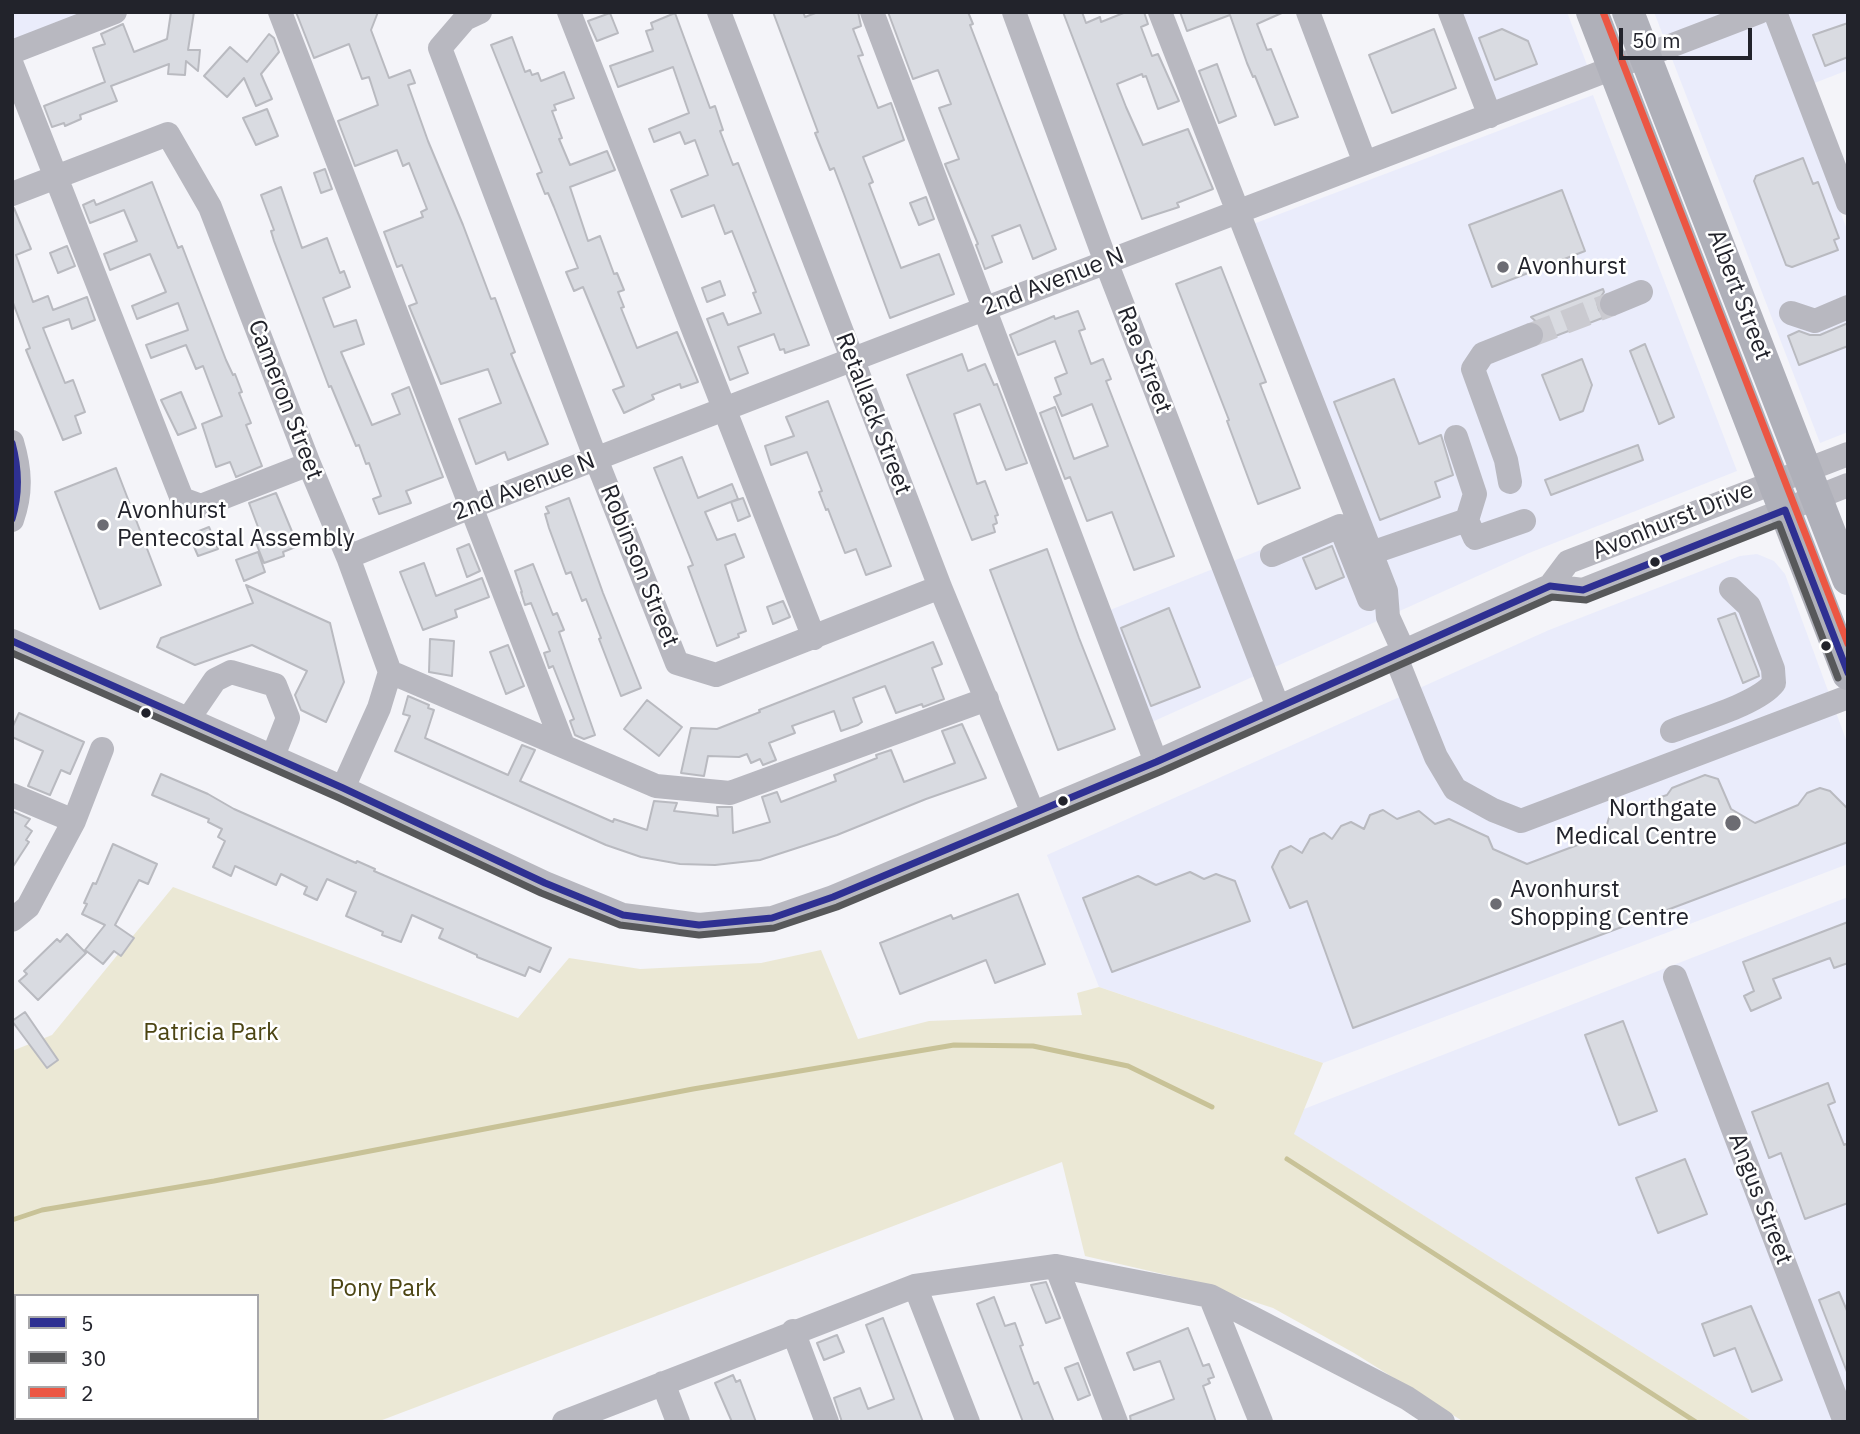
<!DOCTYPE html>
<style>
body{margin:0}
#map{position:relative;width:1860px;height:1434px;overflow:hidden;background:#f4f4f9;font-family:"IBM Plex Sans",sans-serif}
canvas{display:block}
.frame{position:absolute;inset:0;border:14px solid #22232b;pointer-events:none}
.legend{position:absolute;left:14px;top:1294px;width:245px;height:126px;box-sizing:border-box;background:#fff;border:2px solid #a7a7aa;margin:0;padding:9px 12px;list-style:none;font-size:21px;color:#22232b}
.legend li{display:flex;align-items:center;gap:14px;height:35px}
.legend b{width:35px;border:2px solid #a7a7aa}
.scale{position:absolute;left:1619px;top:28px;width:133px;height:32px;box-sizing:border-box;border:4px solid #22232b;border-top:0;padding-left:9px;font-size:21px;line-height:24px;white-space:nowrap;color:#22232b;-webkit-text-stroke:5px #fff;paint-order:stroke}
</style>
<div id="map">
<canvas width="1860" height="1434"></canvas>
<div class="frame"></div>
<ul class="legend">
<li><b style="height:9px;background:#2e3092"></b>5</li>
<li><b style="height:9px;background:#57585a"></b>30</li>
<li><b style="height:9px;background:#ec5643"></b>2</li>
</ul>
<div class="scale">50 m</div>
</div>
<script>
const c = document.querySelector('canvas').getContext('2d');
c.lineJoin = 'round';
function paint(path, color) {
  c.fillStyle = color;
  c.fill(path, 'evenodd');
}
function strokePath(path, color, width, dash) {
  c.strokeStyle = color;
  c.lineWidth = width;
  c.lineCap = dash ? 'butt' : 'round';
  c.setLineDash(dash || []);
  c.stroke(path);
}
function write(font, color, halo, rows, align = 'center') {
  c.font = font + ' "IBM Plex Sans",sans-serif';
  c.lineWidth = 5;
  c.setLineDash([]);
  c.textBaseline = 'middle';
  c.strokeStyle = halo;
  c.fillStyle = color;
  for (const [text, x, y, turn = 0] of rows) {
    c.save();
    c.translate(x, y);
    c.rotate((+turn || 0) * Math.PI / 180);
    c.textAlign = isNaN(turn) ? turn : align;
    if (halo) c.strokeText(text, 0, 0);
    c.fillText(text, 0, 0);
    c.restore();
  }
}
paint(new Path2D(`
 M12,12H84L12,40Z
 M1457,12H1567L1587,65L1491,102Z
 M1654,12H1848V70L1794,91L1848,232V432L1820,443Z
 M1593,95L1737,471L1529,553L1143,726L1100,614L1356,512L1248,226Z
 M1757,554L1774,561L1785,574L1848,745V864L1323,1063L1099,987L1047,855L1549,630L1740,556Z
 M1848,897V1422H1753L1293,1134L1304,1109Z`), '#eaecfb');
paint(new Path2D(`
 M173,887L518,1018L569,958L640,969L761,963L821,950L858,1039L929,1021L1082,1015L1077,993L1099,987L1323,1063L1294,1134L1753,1422H1464L1354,1353L1273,1308L1180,1278L1085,1256L1062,1162L377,1422H12V1051L52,1035ZM16,1296H257V1418H16Z`), '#ebe8d5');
strokePath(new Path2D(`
 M1287,1159L1696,1422
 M12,1220L42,1210L214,1181L693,1089L954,1045L1033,1046L1128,1066L1212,1107`), '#c8c297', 5);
const building = new Path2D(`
 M171,12H194L188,50H200L198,71L186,61L185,75L168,74L169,64L111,86L117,101L80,115L81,119L65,126L64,123L52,127L44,106L105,82L93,48L105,44L101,34L123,24L134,52L167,39Z
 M296,12H378L371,30L389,78L410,70L415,83L408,85L428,141L463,225L491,299L495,298L515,352L511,354L548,444L508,460L505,452L476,464L459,419L501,403L488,369L441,384L409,306L417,303L402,265L397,267L384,232L423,217L421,212L427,209L409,163L403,166L397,150L355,166L338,121L378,105L369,77L362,79L349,44L314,58Z
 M773,12H803L805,17L818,12H858L861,26L853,29L863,55L858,56L878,108L891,103L904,140L863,157L873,182L869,184L901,268L939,254L954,294L890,318L844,194L834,168L830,170L815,133L818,132Z
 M888,12H968L973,24L970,25L1056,249L1033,259L1020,225L992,236L1002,262L985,269L976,245L978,244L945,164L959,159L939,108L951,104L938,70L913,79Z
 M1063,12H1082L1086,23L1100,17L1101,22L1126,12H1144L1148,24L1141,27L1152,56L1158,54L1179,101L1158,109L1146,76L1143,77L1142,74L1117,84L1126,107L1143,145L1188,129L1213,189L1177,203L1179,207L1176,208L1142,219Z
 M1180,12H1284L1257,24L1267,50L1271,49L1298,117L1275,125L1255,76L1253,77L1247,63L1230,15L1187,31Z
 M610,13L618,33L597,41L588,21Z
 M675,13L710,108L715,106L723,130L720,131L733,165L738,163L809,345L785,353L784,349L780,350L774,334L738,347L748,373L730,380L707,319L723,313L728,325L761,313L753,293L756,292L732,231L725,234L714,205L682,217L671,190L708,175L695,140L685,144L680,132L654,142L649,129L689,113L673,67L618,87L610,66L653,51L646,31L653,29L651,23Z
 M1848,23V57L1825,66L1813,35Z
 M1434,29L1456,88L1392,113L1369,55Z
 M1502,29L1528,41L1537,64L1495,80L1479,38Z
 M269,34L274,38L279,52L261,74L272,99L256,106L244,78L227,97L204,76L230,47L247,62Z
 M512,37L525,72L530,70L532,75L538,73L541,81L564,72L574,98L554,105L556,110L552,111L562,138L559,139L570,165L607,151L615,170L570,187L588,241L600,236L614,274L617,273L624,290L618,292L624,307L621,308L637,348L677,332L698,382L681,388L680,384L652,395L654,399L624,413L613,390L624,386L583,287L574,291L566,272L578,268L554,207L548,193L545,194L537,174L542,172L491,45Z
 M1217,64L1236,116L1219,123L1199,71Z
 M267,109L278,136L256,145L243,118Z
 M1803,158L1813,184L1818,182L1839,238L1834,240L1838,250L1792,267L1786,265L1754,181L1756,176Z
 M325,169L332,189L321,193L314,173Z
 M152,182L178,248L182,246L226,360L233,375L235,374L242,392L239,393L251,423L246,425L262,466L236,477L230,462L216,467L202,424L222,416L203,366L196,369L186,345L151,358L146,345L188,330L178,303L137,319L132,306L166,292L150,254L110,270L104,254L137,241L124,210L90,223L83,205L94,200L96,205Z
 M281,187L302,248L327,238L340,273L344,271L350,287L323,298L334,327L356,320L364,344L341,352L372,425L400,414L392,394L409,387L443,477L406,491L411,503L379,514L373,499L381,496L369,463L366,464L359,445L356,446L331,386L329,387L274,241L271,231L274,230L261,195Z
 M1562,190L1585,251L1492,287L1469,225Z
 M926,197L934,219L919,225L910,203Z
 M14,208L31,249L16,255L33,302L48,296L53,310L87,297L95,320L72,329L69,319L43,328L65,383L73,380L85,412L75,416L81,433L63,440L26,350L30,348L12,300V209Z
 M67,246L75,266L58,273L50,253Z
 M1221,267L1266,382L1260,384L1300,488L1258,504L1227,421L1229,420L1176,284Z
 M720,281L725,295L707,302L702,288Z
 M1603,289L1604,292L1597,303L1599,310L1605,317L1545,340L1544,329L1531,317Z
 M1078,311L1085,329L1079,331L1091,364L1103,359L1111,379L1106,381L1174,556L1134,570L1112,512L1087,521L1070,477L1065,479L1040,413L1055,407L1074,459L1108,446L1092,404L1062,416L1054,397L1061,394L1055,378L1067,373L1055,341L1018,355L1010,335L1054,316L1055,319Z
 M1848,323V346L1799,365L1788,336L1799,331L1810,335H1820Z
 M1645,344L1674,417L1659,424L1630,351Z
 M962,354L968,371L985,364L994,385L997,384L1027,463L1006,470L980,404L954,414L977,484L985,481L998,515L995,516L997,523L993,525L995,532L972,540L907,375Z
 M1582,359L1592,385L1583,411L1560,420L1542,375Z
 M1394,379L1419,444L1441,435L1453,475L1435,482L1440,497L1380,520L1334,402Z
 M181,392L196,428L178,435L161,400Z
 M828,401L891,566L866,575L856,549L845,553L828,509L826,510L819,492L822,491L807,452L771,465L765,446L794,436L786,417Z
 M1638,445L1643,460L1551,495L1545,480Z
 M682,457L698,498L732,484L738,499L705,512L717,540L735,534L744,557L725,565L746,631L738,634L739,637L717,646L688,567L693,565L654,468Z
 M116,468L161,585L100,609L55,492Z
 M276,493L298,546L283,552L284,556L264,563L254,538L261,535L249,503Z
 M569,498L603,593L641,688L621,696L599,639L601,638L586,599L582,601L571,572L566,574L549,528L545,514L549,513L546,507Z
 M743,498L750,516L738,521L731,502Z
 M209,527L218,549L198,556L189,535Z
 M469,544L480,571L467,577L457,549Z
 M1332,546L1344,577L1316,589L1303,558Z
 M1047,549L1079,638L1115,729L1058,750L990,570Z
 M258,552L265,572L244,581L236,560Z
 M424,563L436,596L482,578L489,597L455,610L457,617L423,630L400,572Z
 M533,564L553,615L557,613L564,630L559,632L595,735L584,739L575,735L570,721L574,719L553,666L549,668L544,653L550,651L531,603L525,605L521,592H522L515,571Z
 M246,585L330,623L344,682L326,722L301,710L295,695L307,671L252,645L195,665L157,647L161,638L253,603Z
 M783,601L790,617L773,624L767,607Z
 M1169,608L1200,687L1151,706L1121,628Z
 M1735,613L1758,672L1759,676L1743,683L1718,619Z
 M430,639L454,641L452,676L429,672Z
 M933,642L942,664L932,668L944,699L923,707L922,704L896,713L885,686L853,698L862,722L858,725L841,731L834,711L792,726L795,733L769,743L776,760L763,765L760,759L751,763L747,754L739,757L708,756L704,776L681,773L691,728L717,729L760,712L759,710Z
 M508,645L524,686L506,694L490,652Z
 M408,696L429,705L428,708L434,710L425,738L508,775L522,745L535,750L520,781L613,822L614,819L647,830L654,801L677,803L674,811L718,816L717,807H732L733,833L770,822L762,797L777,792L781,802L836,781L834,775L877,758L876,755L891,750L904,782L955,763L942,731L962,724L986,778L926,799L837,835L760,860L715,865L680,864L641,857L606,845L395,751L410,716L403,714Z
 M647,700L682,727L659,756L624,729Z
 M19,713L84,742L70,774L61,770L50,795L28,786L43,751L12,737V728Z
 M161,774L208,794L234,809L356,863L357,861L375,869L374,871L551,948L540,972L529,967L525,976L477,957V955L439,938L443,929L412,915L401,942L382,935L383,932L346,916L356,892L327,879L317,900L304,894L307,887L281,874L276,885L235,866L231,876L213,867L225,841L218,837L222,829L208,822L209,819L152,795Z
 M1705,775L1718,779L1731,809L1755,823L1798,805L1807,793L1820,788L1830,791L1848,809V842L1353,1028L1307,901L1290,908L1272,867L1280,851L1291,846L1302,853L1310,839L1324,833L1332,839L1341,826L1351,822L1364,829L1370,815L1383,810L1397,819L1419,811L1435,824L1449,819L1488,837L1493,849L1527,864L1604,835L1610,814L1667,795L1672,788Z
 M12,811L30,819L25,826L32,831L26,840L29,842L12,868Z
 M113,844L157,864L148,884L139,880L115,925L134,938L121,956L114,951L103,964L85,950L105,925L82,914L87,904L84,903L93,883L96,884Z
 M1190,872L1204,879L1216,874L1235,881L1250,921L1112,972L1083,898L1138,876L1156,885Z
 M1018,894L1045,964L995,983L986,960L900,994L880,943L951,915L953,919Z
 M1848,922V963L1834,968L1830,958L1773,979L1781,998L1751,1011L1744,996L1754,991L1743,962Z
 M67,934L86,953L38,1000L19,981L27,974L24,971L57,939L60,942Z
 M25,1012L58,1060L47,1068L12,1021Z
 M1623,1021L1657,1111L1619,1125L1585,1035Z
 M1828,1083L1835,1102L1828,1105L1844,1145L1848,1143V1203L1805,1219L1781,1153L1769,1158L1752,1112Z
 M1685,1159L1707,1214L1658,1233L1636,1178Z
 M1046,1282L1060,1318L1046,1323L1031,1285Z
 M1839,1292L1848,1313L1847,1372L1819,1300Z
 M994,1297L1005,1326L1015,1323L1023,1345L1020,1346L1034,1384L1038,1382L1054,1422H1023L977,1304Z
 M1751,1306L1782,1380L1752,1392L1735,1348L1714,1356L1702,1324Z
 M883,1318L923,1422H842L834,1398L860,1388L868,1409L894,1399L866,1325Z
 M1188,1328L1203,1366L1209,1364L1214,1377L1208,1379L1210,1383L1203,1386L1216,1422H1131L1130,1416L1174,1399L1160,1361L1134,1370L1127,1353Z
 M837,1335L844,1352L824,1360L817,1343Z
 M1078,1363L1090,1395L1078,1400L1065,1368Z
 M733,1375L736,1382L740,1380L756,1422H732L715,1383Z`);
paint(building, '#d9dbe1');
strokePath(building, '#b9bac0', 2);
strokePath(new Path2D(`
 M1531,335L1612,304`), '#cacad0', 24, [24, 12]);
strokePath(new Path2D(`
 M280,12L563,745
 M480,12L465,19L440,48L596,459L677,663L716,675L940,587
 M569,12L814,638
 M719,12L940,587L1033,813
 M872,12L1156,762
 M1014,12L1106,262L1278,707
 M1160,12L1386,591L1388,617L1404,652
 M1308,12L1365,163
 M1450,12L1490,116
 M1775,12L1848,203
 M12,52L115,12
 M12,65L182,499L201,506L309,464
 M12,194L168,134L210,207L309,464L348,557L390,672L379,708L343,788
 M1612,304L1641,292
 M1791,313L1815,321L1848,307
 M1456,437L1475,494L1467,520
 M12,442C20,469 22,492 12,520
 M1510,482L1506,460L1473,369L1483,354L1531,335
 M1371,553L1467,520L1475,538L1524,521
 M1272,555L1340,526L1369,599
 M348,557L471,507L851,360L1759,12
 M1550,586L1583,590L1848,485
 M12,641L343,788L545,883L623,915L699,925L772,918L833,897L1156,762L1550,586L1568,562L1848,454
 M1395,655L1436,757L1455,789L1493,810L1521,821L1848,697
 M390,672L656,786L730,793L987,699
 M189,718L215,680L231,672L275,685L288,718L273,756
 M1672,731C1699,720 1758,704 1774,683L1773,669L1749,606L1731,589
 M12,795L74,821
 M12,920L28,907L74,821L102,749
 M1675,977L1845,1422
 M1056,1266L1116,1422
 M915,1286L968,1422
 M1210,1296L1261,1422
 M793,1331L827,1422
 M663,1383L678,1422
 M564,1422L915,1286L1056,1266L1210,1296L1407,1398L1443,1422`), '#b8b8c0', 24);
strokePath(new Path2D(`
 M1592,12L1848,674
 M1628,12L1848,579`), '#afb0b9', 32);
strokePath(new Path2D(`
 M12,443C19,469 20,493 12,519
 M12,641L343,788L545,883L623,915L699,925L772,918L833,897L1156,762L1550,586L1583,590L1785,510L1848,673`), '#2e3092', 7);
strokePath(new Path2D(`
 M12,653L339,798L541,893L620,925L699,935L774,928L837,907L1160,772L1552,597L1586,600L1779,524L1838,678`), '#57585a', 7);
strokePath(new Path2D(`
 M1603,12L1848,644`), '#ec5643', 7);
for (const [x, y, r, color] of [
 [1503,267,7,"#6c6c73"],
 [103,525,7,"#6c6c73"],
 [1655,562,6,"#22232b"],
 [1826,646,6,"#22232b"],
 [146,713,6,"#22232b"],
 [1063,801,6,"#22232b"],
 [1733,823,9,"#6c6c73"],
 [1496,904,7,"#6c6c73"]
]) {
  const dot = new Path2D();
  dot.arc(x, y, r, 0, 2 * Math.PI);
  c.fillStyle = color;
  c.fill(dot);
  strokePath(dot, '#fff', 2.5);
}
write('24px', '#22232b', '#fff', [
 ["Avonhurst",1517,267],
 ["Avonhurst",117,511],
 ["Pentecostal Assembly",117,539],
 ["Northgate",1717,809,"right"],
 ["Medical Centre",1717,837,"right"],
 ["Avonhurst",1510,890],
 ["Shopping Centre",1510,918]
], 'left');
write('24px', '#22232b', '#fff', [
 ["2nd Avenue N",1053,282,-21],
 ["Albert Street",1739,295,69],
 ["Rae Street",1144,360,69],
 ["Cameron Street",285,400,69],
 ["Retallack Street",873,414,69],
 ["2nd Avenue N",524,487,-21],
 ["Avonhurst Drive",1673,521,-22],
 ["Robinson Street",639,566,68],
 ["Angus Street",1760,1199,69]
]);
write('24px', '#4b4412', '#fff', [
 ["Patricia Park",211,1033],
 ["Pony Park",383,1289]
]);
</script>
